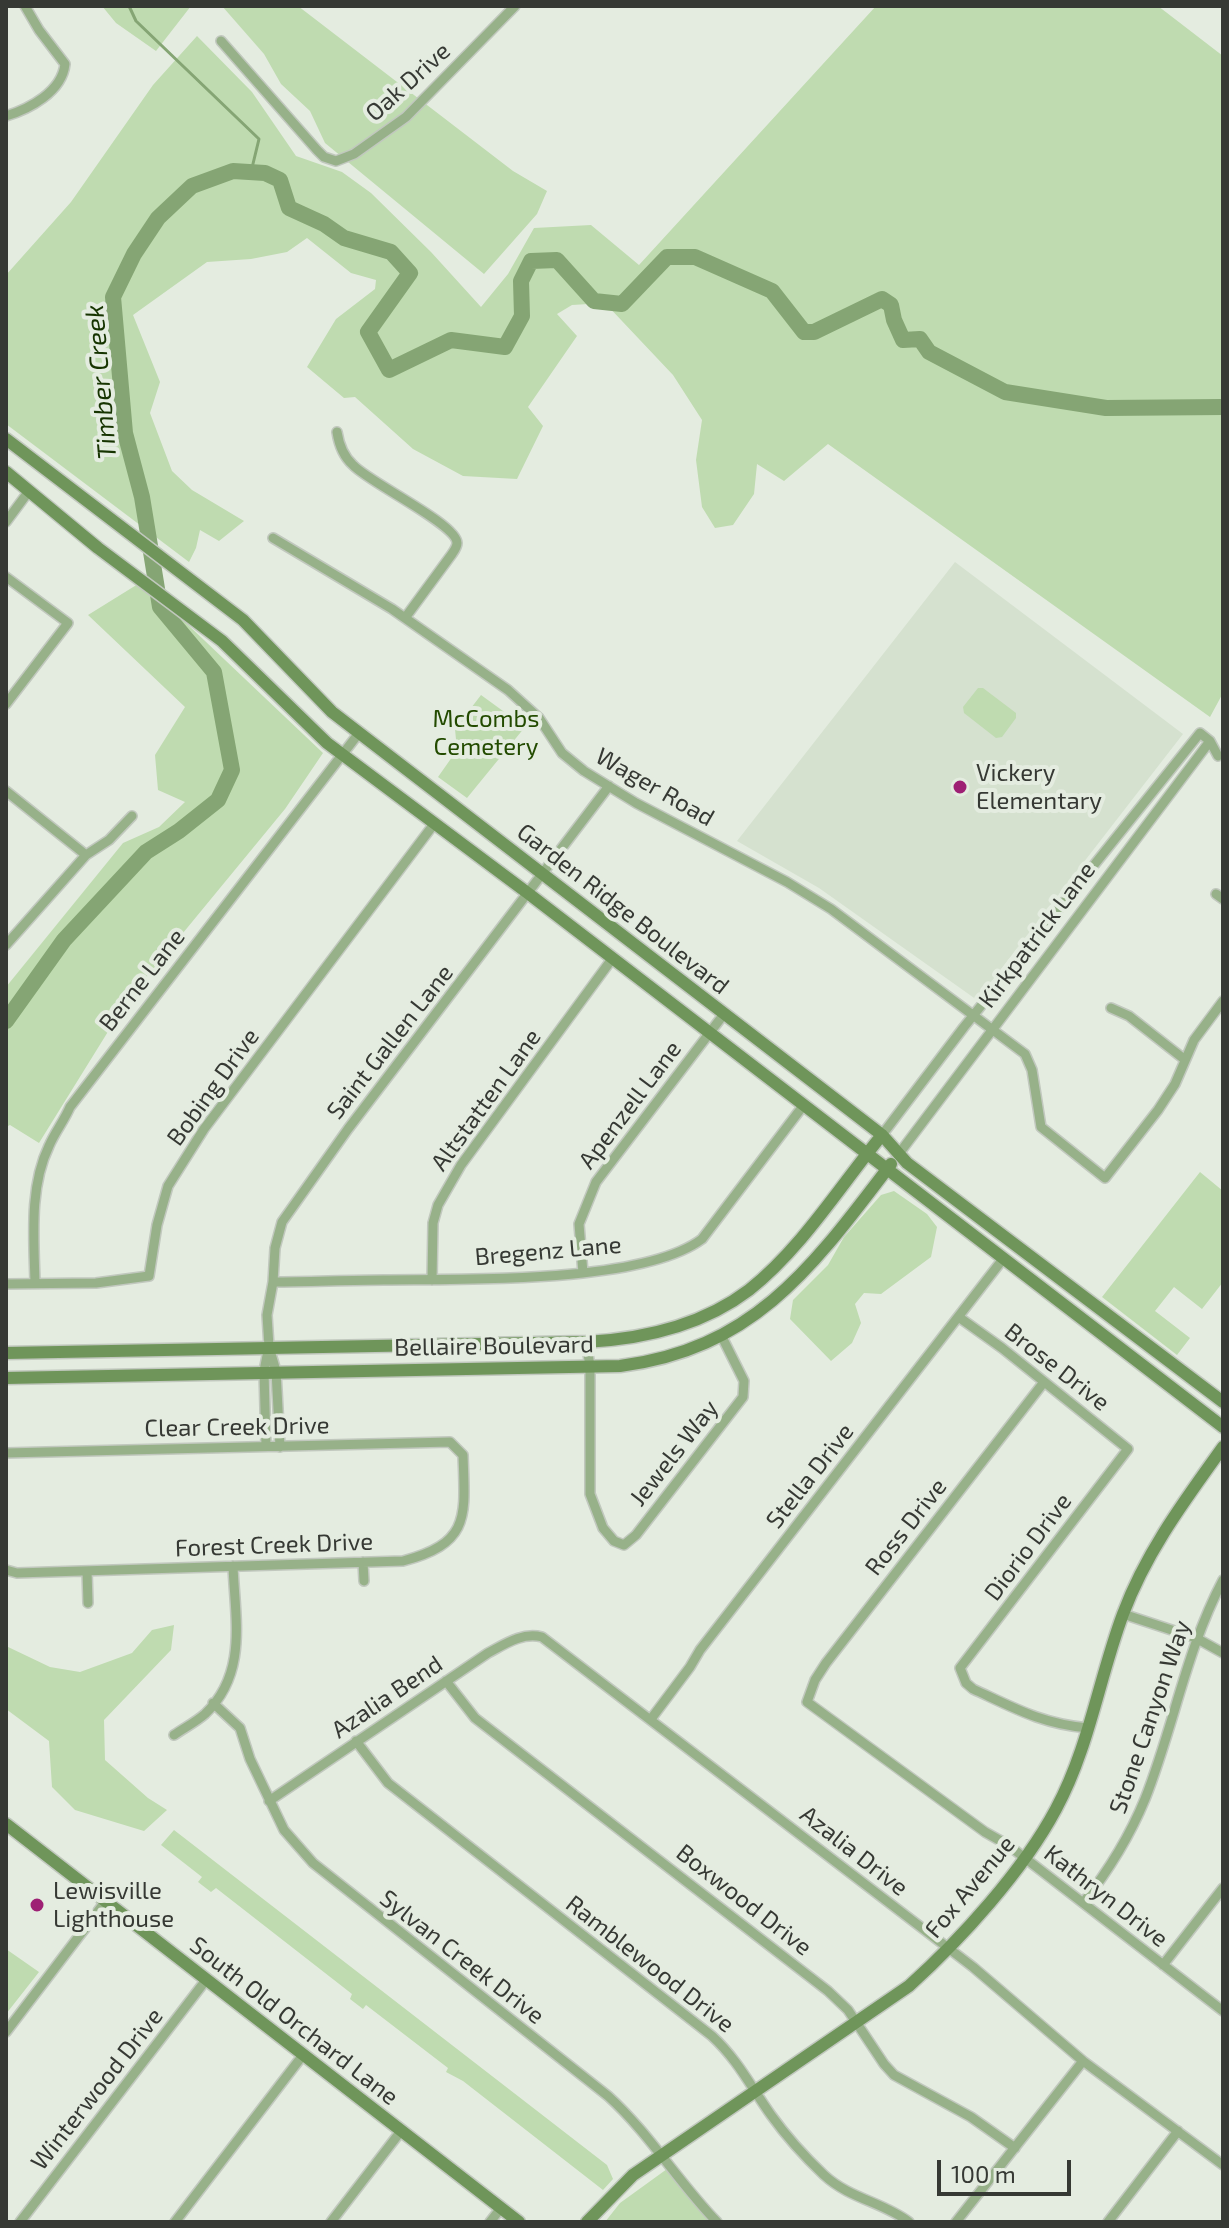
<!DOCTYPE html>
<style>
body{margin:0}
#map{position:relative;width:1229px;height:2228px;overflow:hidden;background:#e4ece0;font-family:"Exo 2",sans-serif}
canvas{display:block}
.frame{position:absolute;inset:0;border:8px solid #363934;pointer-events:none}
.scale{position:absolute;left:937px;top:2160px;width:134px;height:36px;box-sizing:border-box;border:4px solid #363934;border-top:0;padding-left:10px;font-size:24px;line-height:28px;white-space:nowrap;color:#363934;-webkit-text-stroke:6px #e4ece0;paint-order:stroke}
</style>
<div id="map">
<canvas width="1229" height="2228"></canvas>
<div class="frame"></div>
<div class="scale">100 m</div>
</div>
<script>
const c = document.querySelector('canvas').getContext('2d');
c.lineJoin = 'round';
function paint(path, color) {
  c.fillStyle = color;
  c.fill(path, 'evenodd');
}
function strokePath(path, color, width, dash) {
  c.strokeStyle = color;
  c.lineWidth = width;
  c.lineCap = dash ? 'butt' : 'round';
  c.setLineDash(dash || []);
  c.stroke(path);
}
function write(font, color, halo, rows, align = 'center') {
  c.font = font + ' "Exo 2",sans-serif';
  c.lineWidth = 8;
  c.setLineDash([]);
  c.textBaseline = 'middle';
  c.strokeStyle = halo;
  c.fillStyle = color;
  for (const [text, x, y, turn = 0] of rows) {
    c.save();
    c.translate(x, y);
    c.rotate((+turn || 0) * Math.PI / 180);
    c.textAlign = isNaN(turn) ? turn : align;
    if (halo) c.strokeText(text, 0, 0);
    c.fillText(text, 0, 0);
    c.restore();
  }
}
paint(new Path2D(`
 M955,562L1183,734L977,1000L819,888L737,841Z`), '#d5e1cf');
paint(new Path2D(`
 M102,6H191L156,51L116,23Z
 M222,6H298L513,171L547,191L537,214L484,274L325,143L310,111L281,84L264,54Z
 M876,6H1158L1223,56V693L1210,717L828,444L784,481L757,464L754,494L733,525L715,528L702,507L696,460L702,420L673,375L605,303L572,305L557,314L577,336L528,407L543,426L517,479L463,476L413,449L355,397L344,398L307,367L336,319L375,289L376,280L351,273L307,238L287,252L251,259L207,262L133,315L160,382L150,413L172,471L192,490L244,521L219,541L200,530L196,548L189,562L6,424V275L71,202L153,85L197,36L252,92L296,156L342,172L371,193L431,252L481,307L508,274L534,228L591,225L639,265Z
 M138,584L185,622L323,753L285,809L127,1001L39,1143L10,1125L6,1127V987L123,843L159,827L185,802L158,790L155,755L185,707L88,615Z
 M978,688H983L1016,713V718L1002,737L996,738L964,713L963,707Z
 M481,695L525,727L467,798L438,777L457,750L455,729Z
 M1200,1172L1223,1191V1282L1202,1309L1174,1287L1155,1311L1190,1338L1177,1355L1102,1297Z
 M894,1191L927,1214L937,1227L931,1257L881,1294L864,1293L855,1304L861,1323L852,1343L831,1361L790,1319L793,1300L828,1265L844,1237L881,1195Z
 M174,1625L171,1650L104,1720L105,1760L148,1798L167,1810L144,1831L75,1810L52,1787L49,1741L6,1709V1646L50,1667L80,1672L132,1653L152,1630Z
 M174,1830L607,2165L613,2179L603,2190L463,2081L446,2072L448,2068L366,2005L363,2009L350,1999L352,1994L216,1888L211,1892L198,1882L202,1877L161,1845Z
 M6,1949L39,1972L6,2014Z
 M667,2169L710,2222H605L620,2203Z`), '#bfdbb0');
strokePath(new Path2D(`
 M129,6L136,21L259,139L251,172`), '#85a574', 3);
strokePath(new Path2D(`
 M6,1021L64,940L146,852L179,831L218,800L232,770L214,672L160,607L142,497L125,433L113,297L134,254L158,218L192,186L233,171L265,173L280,180L289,208L324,224L344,238L391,252L410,273L368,332L389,370L451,340L505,347L522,316L521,281L531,261L557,260L594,301L622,304L667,257H695L772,291L804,332H814L882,299L891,305L894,320L903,340L920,339L929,352L1005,392L1106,408L1223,407`), '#85a574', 16);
const street = new Path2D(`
 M221,41L317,150L324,157L336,161L354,154L406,117L515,6
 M6,116C29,109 62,92 65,64L39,30L25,6
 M337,432C339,445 343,456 353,465C368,482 457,524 457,543C457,547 454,551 452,554L405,618
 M6,522L29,491
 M273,538L392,609L508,690L539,718L562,753L584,771L636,803L787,882L831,909L1025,1054L1032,1070L1041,1127L1105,1178L1158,1110L1175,1084L1194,1040L1223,1001
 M6,577L68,623L6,704
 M6,791L86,855
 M1216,894L1223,899
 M6,945L86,855L109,840L132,816
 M1111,1008L1129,1016L1184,1059
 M882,1135L964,1027L1200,733L1210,741L1218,756
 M898,1155L1210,741
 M583,1273L579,1224L596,1182L724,1014
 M432,1280L433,1223L438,1205L461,1165L612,959
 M273,1282C310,1282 347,1280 384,1280C462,1279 642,1284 702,1239L803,1106
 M35,1283C34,1239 29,1187 49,1146C55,1132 64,1121 70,1107L359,733
 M6,1284L96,1283L149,1276L157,1225L168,1186L204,1129L434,824
 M960,1318L1002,1348L1128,1449L960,1668L966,1683L973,1689C1014,1708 1042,1724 1088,1728
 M586,1342L590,1366V1494L603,1528L614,1541L624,1545L636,1535L743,1397L744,1381L722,1337
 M1044,1382L826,1663L815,1680L807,1702L985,1832L1008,1845L1223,2011
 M266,1446L264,1371L268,1351
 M280,1447L276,1371L269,1347L267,1315L273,1282L275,1248L282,1222L348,1129L609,786
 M6,1453L450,1442L463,1455C465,1516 471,1543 403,1561L17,1573L6,1570
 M363,1562L364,1581
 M87,1571L88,1603
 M1123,1614L1196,1638L1223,1653
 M446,1681L475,1718L828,1991L848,2010L884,2064L894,2075L971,2117L1015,2148
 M213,1703L240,1728L250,1759L284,1830L313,1863L608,2096C650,2134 678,2182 717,2222
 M651,1719L690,1667L700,1650L1003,1259
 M174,1735C184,1728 196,1722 205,1714C248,1673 235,1619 233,1566
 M356,1741L388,1783L712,2036C738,2060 751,2087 771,2115C786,2136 805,2157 824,2175C850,2199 883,2202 909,2222
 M269,1801L488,1653C505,1644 522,1632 542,1637L973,1967L1083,2061L1223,2165
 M1083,1903C1109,1870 1129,1838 1145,1799C1174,1726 1186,1650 1223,1580
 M1163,1965L1223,1888
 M6,2032L105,1902
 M20,2222L206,1980
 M175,2222L303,2055
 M331,2222L401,2131
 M490,2222L501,2208
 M956,2222L1083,2061
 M1108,2222L1178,2131`);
const secondary = new Path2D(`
 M6,439L243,620L332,712L882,1135L907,1163L1223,1402
 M6,472L98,548L222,641L327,743L529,894L1223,1427
 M6,1353L586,1342C643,1339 703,1325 749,1290C802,1248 840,1186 882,1135
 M6,1378L620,1366C755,1349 814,1265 891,1164
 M6,1824L519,2222
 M587,2222L633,2175L909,1986C961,1939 1023,1871 1056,1809C1089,1748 1099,1678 1123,1614C1146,1552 1185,1500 1223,1447`);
strokePath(street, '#c1c8be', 12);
strokePath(secondary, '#c1c8be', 15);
strokePath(street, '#97b189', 9);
strokePath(secondary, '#6f955a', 12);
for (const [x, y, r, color] of [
 [960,787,8,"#9e2074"],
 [37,1905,8,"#9e2074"]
]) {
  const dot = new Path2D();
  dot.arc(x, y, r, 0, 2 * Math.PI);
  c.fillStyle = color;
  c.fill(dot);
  strokePath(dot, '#e4ece0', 3);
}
write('24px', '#363934', '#e4ece0', [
 ["Oak Drive",408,82,-42],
 ["Wager Road",655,787,30],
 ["Garden Ridge Boulevard",623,909,38],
 ["Kirkpatrick Lane",1037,935,-53],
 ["Berne Lane",142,980,-52],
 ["Saint Gallen Lane",390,1042,-52],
 ["Bobing Drive",213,1087,-54],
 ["Altstatten Lane",486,1100,-54],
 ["Apenzell Lane",630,1105,-53],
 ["Bregenz Lane",548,1251,-5],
 ["Bellaire Boulevard",494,1346,-1],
 ["Brose Drive",1057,1367,38],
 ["Clear Creek Drive",237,1427,-1],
 ["Jewels Way",674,1453,-52],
 ["Stella Drive",810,1476,-52],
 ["Ross Drive",906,1527,-52],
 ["Forest Creek Drive",274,1545,-2],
 ["Diorio Drive",1028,1547,-53],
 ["Azalia Bend",387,1697,-34],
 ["Stone Canyon Way",1150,1717,-71],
 ["Azalia Drive",854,1851,38],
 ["Fox Avenue",970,1887,-50],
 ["Kathryn Drive",1106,1896,38],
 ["Boxwood Drive",744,1900,38],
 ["Sylvan Creek Drive",462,1957,38],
 ["Ramblewood Drive",650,1964,38],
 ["South Old Orchard Lane",294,2021,38],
 ["Winterwood Drive",97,2089,-52]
]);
write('24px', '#234b00', '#e4ece0', [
 ["McCombs",486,719],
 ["Cemetery",486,747]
]);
write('24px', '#363934', '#e4ece0', [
 ["Vickery",976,773],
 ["Elementary",976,801],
 ["Lewisville",53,1891],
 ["Lighthouse",53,1919]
], 'left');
write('italic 26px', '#163400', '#e4ece0', [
 ["Timber Creek",101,382,-95]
]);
</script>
